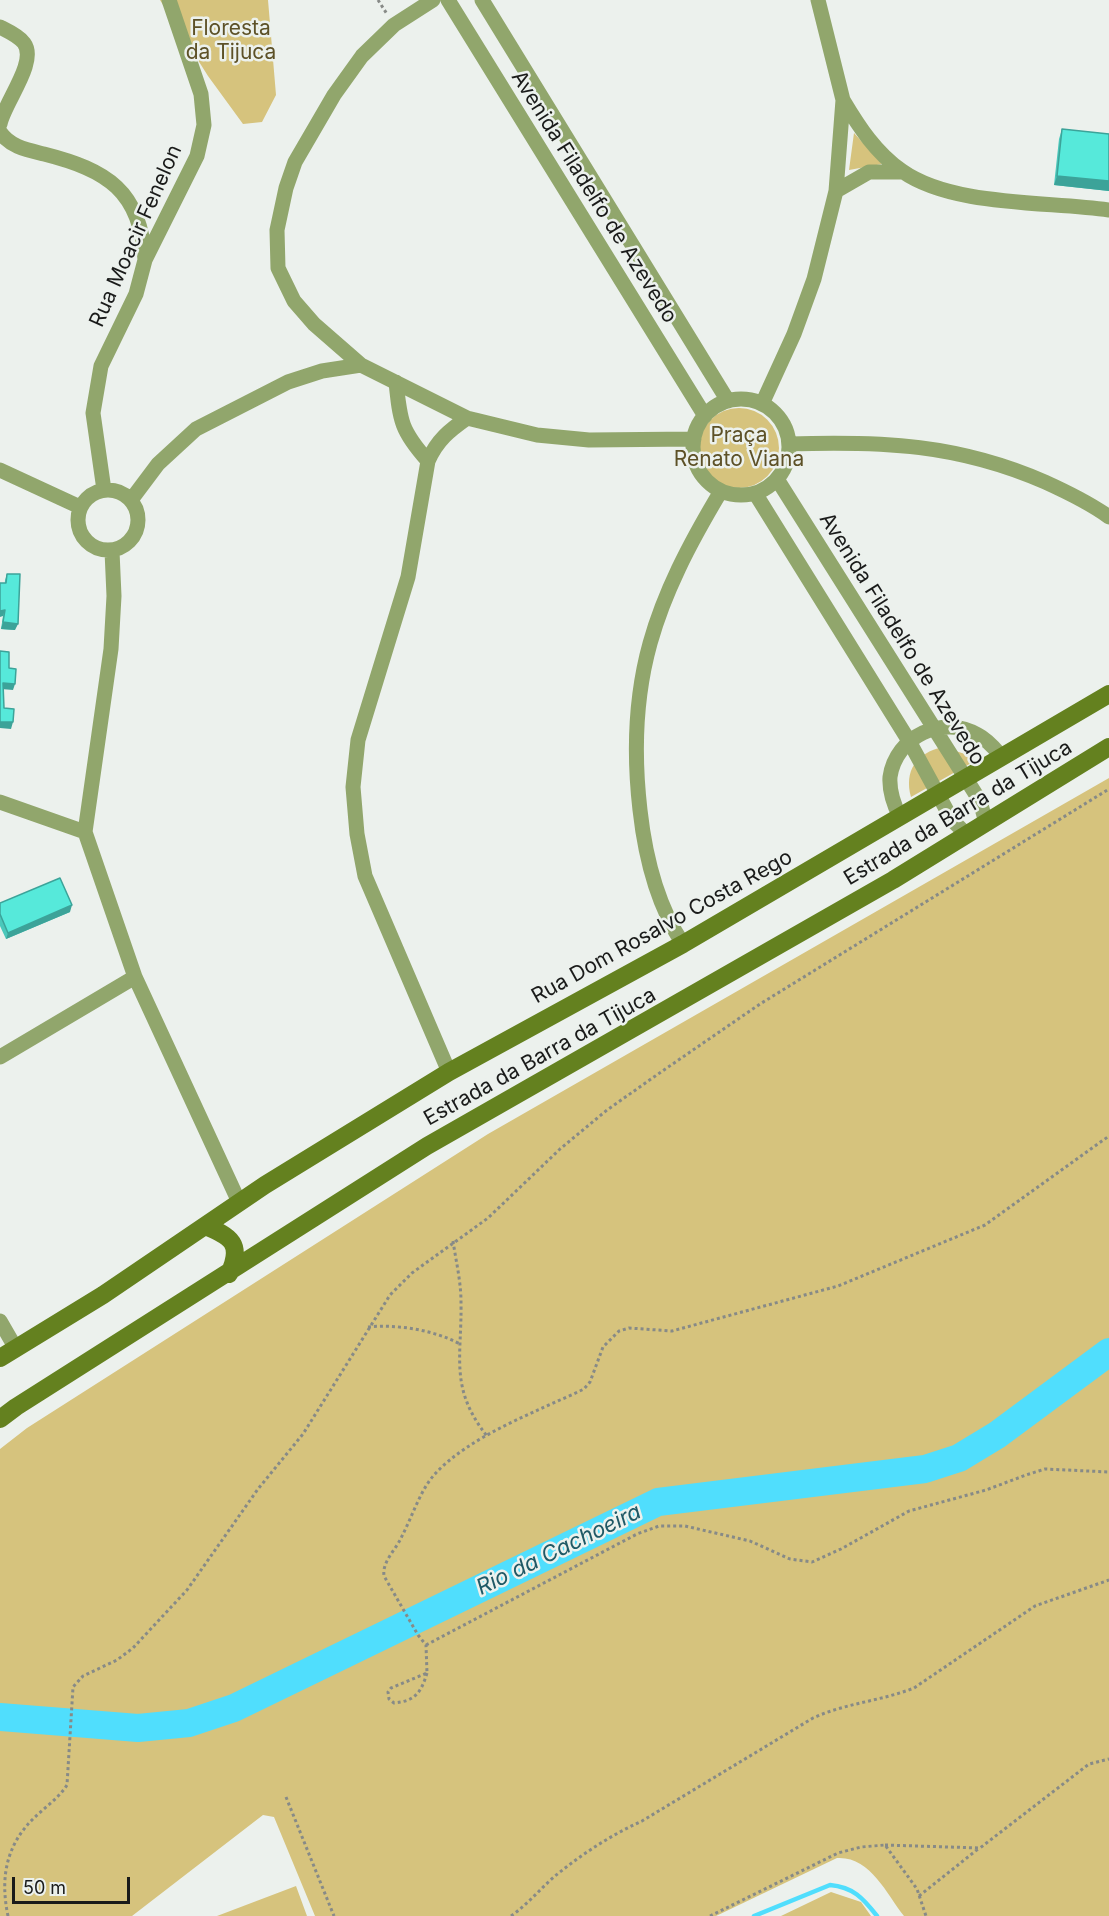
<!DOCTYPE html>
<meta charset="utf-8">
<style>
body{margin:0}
#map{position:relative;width:1109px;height:1916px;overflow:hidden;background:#ecf1ed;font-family:Inter,sans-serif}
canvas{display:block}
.scale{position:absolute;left:12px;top:1877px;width:118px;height:27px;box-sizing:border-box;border:3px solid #1a1b1a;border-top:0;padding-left:8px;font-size:18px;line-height:21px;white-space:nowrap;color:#1a1b1a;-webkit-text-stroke:4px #ecf1ed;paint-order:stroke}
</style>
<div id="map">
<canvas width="1109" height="1916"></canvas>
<div class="scale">50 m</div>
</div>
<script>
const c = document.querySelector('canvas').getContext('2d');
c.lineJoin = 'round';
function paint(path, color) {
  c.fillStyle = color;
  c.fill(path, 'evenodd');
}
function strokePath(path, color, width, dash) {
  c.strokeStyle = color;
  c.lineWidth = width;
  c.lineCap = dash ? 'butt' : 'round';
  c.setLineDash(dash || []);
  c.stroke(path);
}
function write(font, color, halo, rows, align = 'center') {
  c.font = font + ' Inter,sans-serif';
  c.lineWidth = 5;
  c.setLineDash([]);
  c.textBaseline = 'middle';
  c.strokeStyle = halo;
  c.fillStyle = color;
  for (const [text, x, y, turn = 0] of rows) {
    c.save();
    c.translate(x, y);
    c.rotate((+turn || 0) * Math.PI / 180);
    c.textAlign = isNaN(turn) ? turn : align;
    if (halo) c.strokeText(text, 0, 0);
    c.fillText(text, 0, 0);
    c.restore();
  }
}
paint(new Path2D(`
 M160,0H268L276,95L262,122L243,124L208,76Z
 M854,133L882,164L849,170Z
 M699 448a40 40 0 1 1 80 0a40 40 0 1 1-80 0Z
 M943,747L965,754L973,762L911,797C904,771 916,753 943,747Z
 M1109,778V1916H904C886,1893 870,1856 837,1858L716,1916H315L274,1817L263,1815L132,1916H0V1449L27,1428L488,1134Z
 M296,1886L307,1916H217Z
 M831,1892L861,1902L871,1916H781Z`), '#d6c37d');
strokePath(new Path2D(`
 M754,1916L830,1885C853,1887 863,1898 877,1916`), '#50defd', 4.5);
strokePath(new Path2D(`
 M0,1717L138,1728L189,1723L234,1708L658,1502L925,1469L959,1458L997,1435L1109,1352`), '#50defd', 28);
strokePath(new Path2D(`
 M378,0L387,14
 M453,1241C456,1261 461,1282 461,1302C462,1357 449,1388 487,1436
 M368,1327C397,1324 434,1330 460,1344
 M426,1645L637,1534L659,1526H685L750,1541L790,1559L812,1562L841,1549L909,1511L986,1490L1026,1475L1045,1469L1109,1472
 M427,1673C421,1693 415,1701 394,1703L389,1699L388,1692L391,1688L427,1673L426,1645L418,1635L384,1576C382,1561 396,1550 402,1536C412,1517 420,1491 434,1475C469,1436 536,1412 584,1389L590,1382L603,1347L619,1331L629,1328L672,1331L838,1286L985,1225L1109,1136
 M286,1797L334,1916
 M885,1845L980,1848L1089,1764L1109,1759
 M919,1896L978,1849
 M8,1916C0,1878 6,1845 34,1818C45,1807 59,1798 67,1785L73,1687L83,1676L117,1660L133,1648L187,1590L258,1489L303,1434L390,1295L412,1273L488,1218L560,1149L607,1110L661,1072L760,1004L1109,789
 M511,1916C528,1904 540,1889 555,1876C582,1854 611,1835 642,1821L813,1718C846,1703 881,1701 914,1688L1035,1606L1109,1580
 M710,1916L838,1853L861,1847L885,1845L917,1889L926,1916`), '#878a87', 3, [3, 3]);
strokePath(new Path2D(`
 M433,0L394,25L362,56L334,95L295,162L286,188L277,230L278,268L294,301L314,324L361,365L467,418L537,435L589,440L694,439
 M448,0L705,416
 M482,0L728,401
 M0,27C8,31 19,36 24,43C38,62 4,103 0,124
 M843,100C859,127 876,153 902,171C953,207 1048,201 1109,210
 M0,132C10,147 27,150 44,154C107,170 141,191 145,260
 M836,191L869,172H903
 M396,382C400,421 401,431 428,461
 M693 447a48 48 0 1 1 96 0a48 48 0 1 1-96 0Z
 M762,404L794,334L814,279L836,191L843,100L818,0
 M789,444C883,441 958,444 1045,482C1067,492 1090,503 1109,517
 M0,470L80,507
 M777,479L980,801L986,823
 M78 520a30 30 0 1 1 60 0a30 30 0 1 1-60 0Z
 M104,490L93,413L101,366L136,294L145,260L197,156L204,125L201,94L169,0
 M755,493L909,741L952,820L966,834
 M131,500L158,464L196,429L288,382L322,371L361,365
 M112,551L114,596L111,649L85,832L135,977L239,1202
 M0,802L85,832
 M900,817C894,805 889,792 890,777C896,736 943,714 978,735C988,740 995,749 1002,757
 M683,944C657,905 645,855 640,810C625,680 655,601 721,491
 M0,1057L135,977
 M449,1072L365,876L357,834L353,787L358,740L408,577L428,461C437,440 450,430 467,418
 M0,1321L15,1347`), '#91a66c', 15);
strokePath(new Path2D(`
 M205,1226C231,1236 243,1244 229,1274
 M0,1358L103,1295L265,1185L449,1072L683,944L1109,694
 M0,1419L16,1407L427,1146L893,880L1109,747`), '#64811f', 18);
paint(new Path2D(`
 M1062,129L1109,134V191L1054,185L1059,139Z
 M7,574L15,630L1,629L3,616L5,580Z
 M0,903L70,912L6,939L0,926Z`), '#4ac8bb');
paint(new Path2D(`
 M1057,176L1109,181V191L1054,185Z
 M5,610L3,616L0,617V611Z
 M3,622L18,624L15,630L1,629Z
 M3,683L15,684L13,690L1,689Z
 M0,722H13L11,729L0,728Z
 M72,905L70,912L6,939L8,933Z`), '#3ca399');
const building = new Path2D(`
 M1062,129L1109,134V181L1057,176Z
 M7,574H20L18,624L3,622L5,610L0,611V583H6Z
 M0,651L9,652V668L16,669L15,684L3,683L4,708L14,709L13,722H0Z
 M60,878L72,905L8,933L0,914V903Z`);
paint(building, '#56e9da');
strokePath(building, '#3ca399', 1.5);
write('21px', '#5d5127', '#ecf1ed', [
 ["Floresta",231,29],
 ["da Tijuca",231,53],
 ["Praça",739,436],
 ["Renato Viana",739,460]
]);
write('21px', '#1a1b1a', '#ecf1ed', [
 ["Avenida Filadelfo de Azevedo",594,197,58],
 ["Rua Moacir Fenelon",136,236,-66],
 ["Avenida Filadelfo de Azevedo",902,639,58],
 ["Estrada da Barra da Tijuca",958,813,-31],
 ["Rua Dom Rosalvo Costa Rego",662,927,-29],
 ["Estrada da Barra da Tijuca",540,1057,-29]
]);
write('italic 22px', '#1f5966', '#ecf1ed', [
 ["Rio da Cachoeira",559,1550,-26]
]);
</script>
